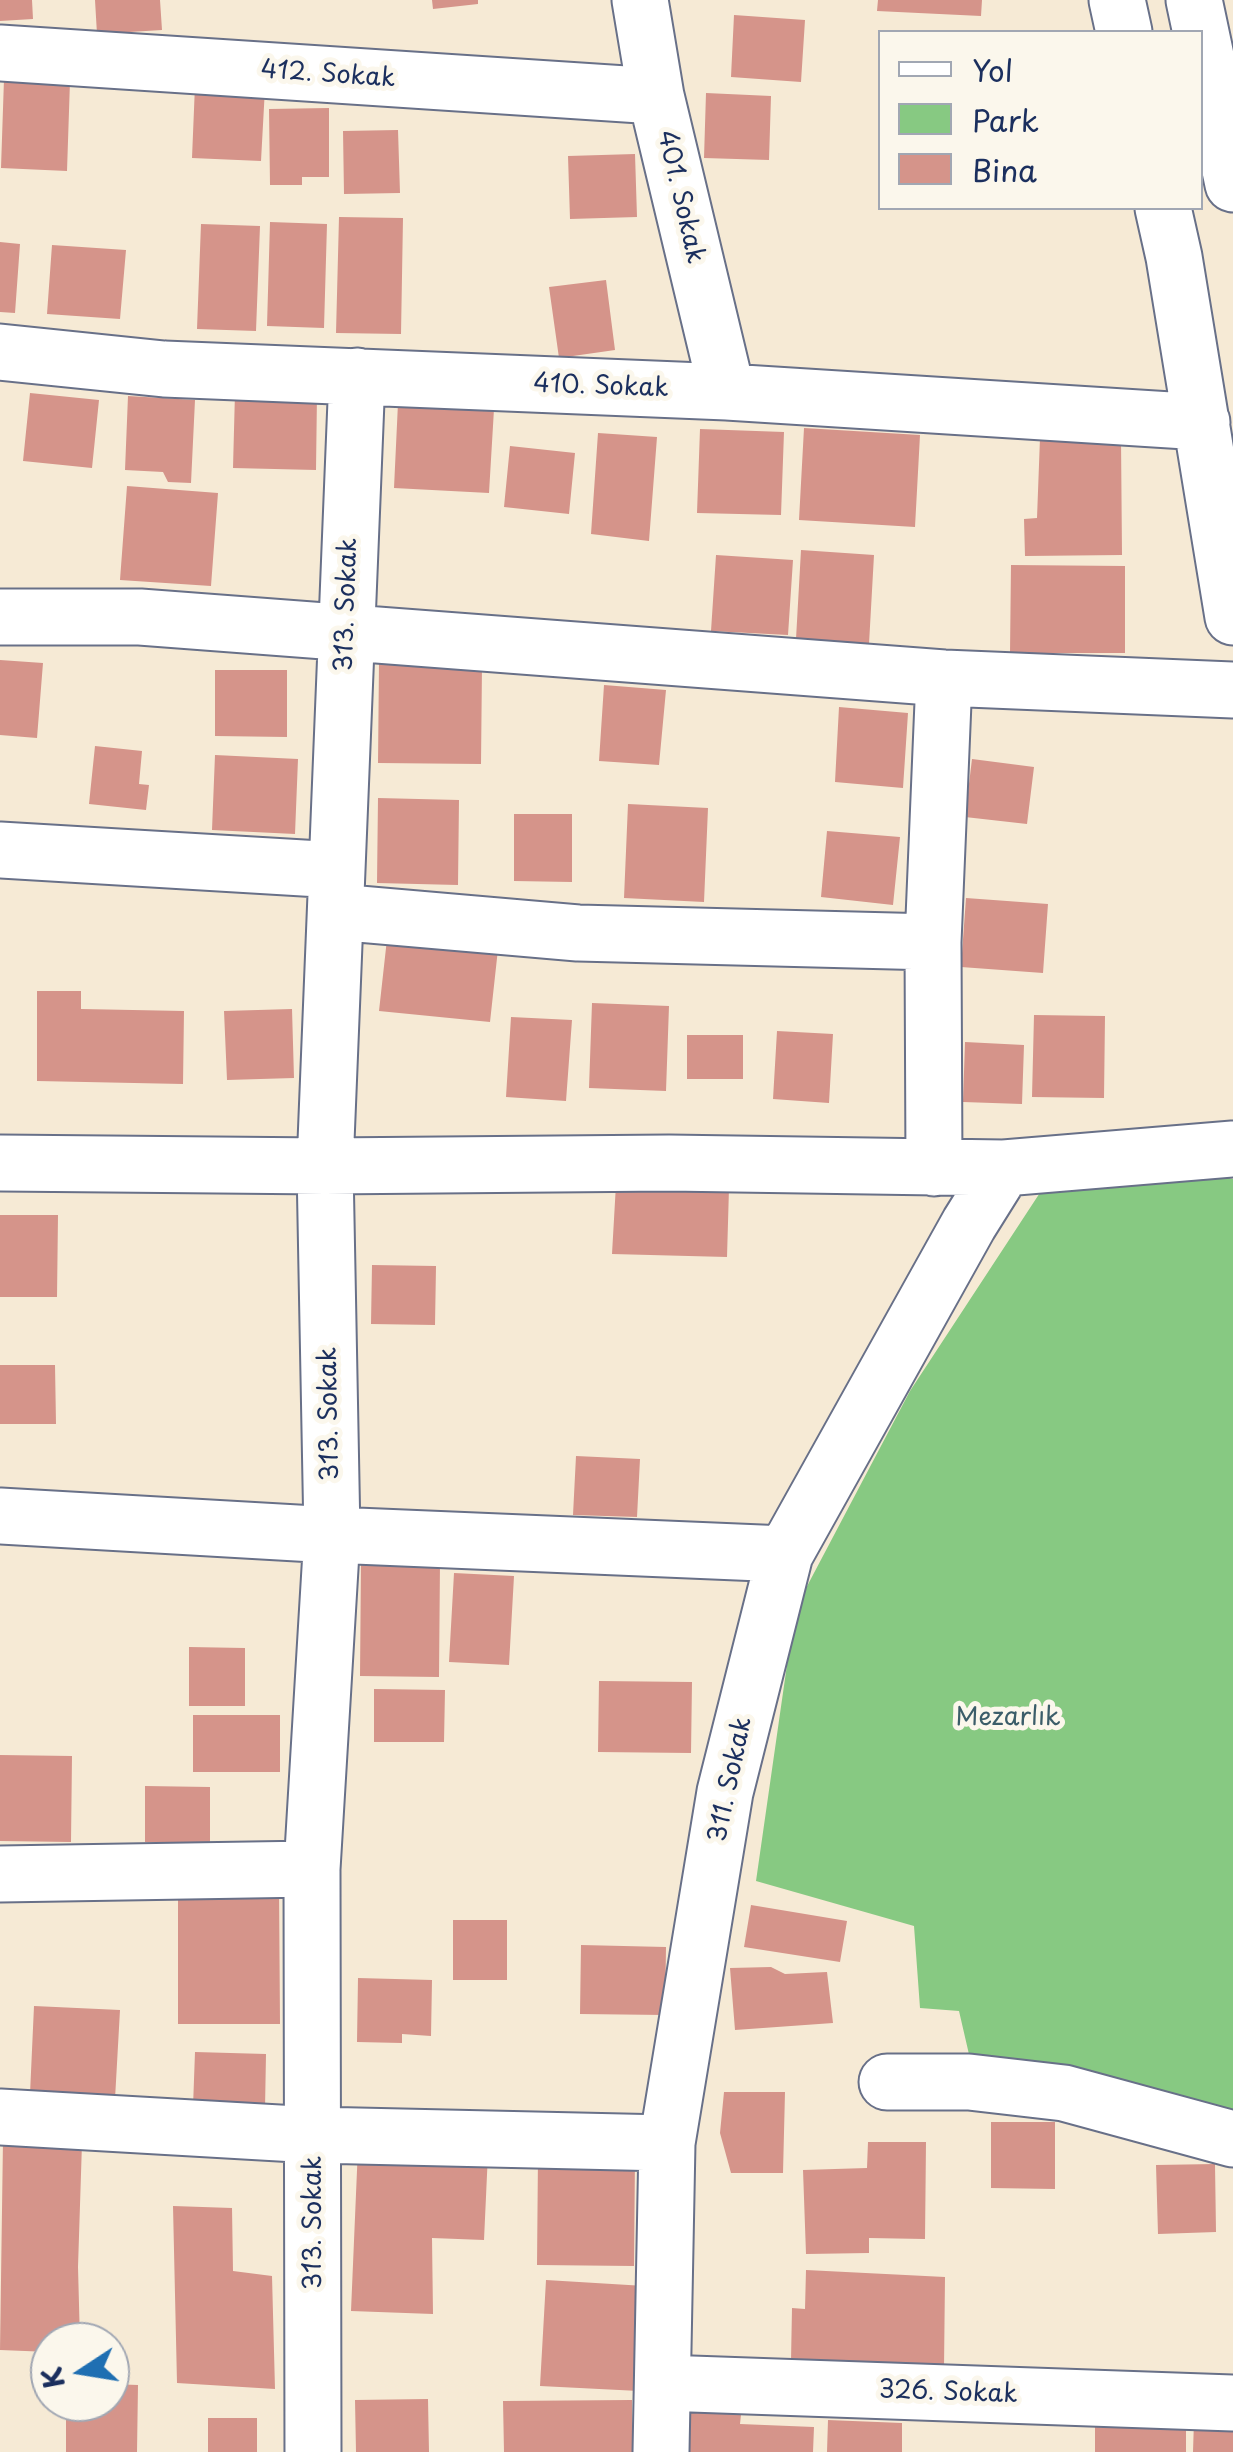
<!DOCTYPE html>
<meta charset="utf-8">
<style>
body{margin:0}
#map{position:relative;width:1233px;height:2452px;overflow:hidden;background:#f6ead5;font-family:"Playpen Sans",sans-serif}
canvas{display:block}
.legend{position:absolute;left:878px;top:30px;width:325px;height:180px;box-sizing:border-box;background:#fbf7ec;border:2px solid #a1a7b3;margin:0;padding:12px 18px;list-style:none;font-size:30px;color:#1b2f5e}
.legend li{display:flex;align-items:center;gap:20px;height:50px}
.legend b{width:50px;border:2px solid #a1a7b3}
.north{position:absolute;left:30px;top:2322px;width:100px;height:100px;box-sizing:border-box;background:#fbf7ec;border:2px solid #a1a7b3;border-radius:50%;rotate:258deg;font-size:28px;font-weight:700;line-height:40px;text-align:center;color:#1b2f5e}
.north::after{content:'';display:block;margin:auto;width:35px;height:45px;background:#1f6fb2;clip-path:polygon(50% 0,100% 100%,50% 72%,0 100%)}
</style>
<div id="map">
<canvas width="1233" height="2452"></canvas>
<ul class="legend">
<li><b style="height:12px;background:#fff"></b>Yol</li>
<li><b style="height:28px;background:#87c982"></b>Park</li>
<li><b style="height:28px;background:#d5948a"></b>Bina</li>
</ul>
<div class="north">K</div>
</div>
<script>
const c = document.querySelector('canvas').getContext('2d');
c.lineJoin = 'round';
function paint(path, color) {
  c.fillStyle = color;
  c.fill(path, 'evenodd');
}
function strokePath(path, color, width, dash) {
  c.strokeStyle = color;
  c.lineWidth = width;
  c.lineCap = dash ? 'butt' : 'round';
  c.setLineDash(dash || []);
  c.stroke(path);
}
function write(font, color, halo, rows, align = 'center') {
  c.font = font + ' "Playpen Sans",sans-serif';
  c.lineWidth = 10;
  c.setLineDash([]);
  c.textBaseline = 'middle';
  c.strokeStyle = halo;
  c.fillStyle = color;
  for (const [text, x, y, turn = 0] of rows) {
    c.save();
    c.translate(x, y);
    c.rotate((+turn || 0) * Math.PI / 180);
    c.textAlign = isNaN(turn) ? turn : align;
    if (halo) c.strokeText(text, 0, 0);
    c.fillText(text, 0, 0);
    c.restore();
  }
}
paint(new Path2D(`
 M1209,1173L1233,1179V2113L971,2063L959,2011L920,2008L914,1926L756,1881L795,1609L910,1391L1047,1182Z`), '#87c982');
paint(new Path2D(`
 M0,0H32L33,19L0,21Z
 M95,0H160L162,30L97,34Z
 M432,0H478V4L433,9Z
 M878,0H982L981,16L877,11Z
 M734,15L805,20L801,82L731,77Z
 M4,79L70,81L67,171L1,168Z
 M195,85L265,88L261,161L192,158Z
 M706,93L771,96L769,160L704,158Z
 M329,108V177H302V185H270L269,109Z
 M398,130L400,193L344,194L343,131Z
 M635,154L637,217L570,219L568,156Z
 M339,217L403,218L401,334L336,333Z
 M270,222L327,224L324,328L267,326Z
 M201,224L260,226L256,331L197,329Z
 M0,242L20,244L15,313L0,312Z
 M52,245L126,250L120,319L47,314Z
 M606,280L615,350L559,358L549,287Z
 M235,392L317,394L316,470L233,468Z
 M30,393L99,400L92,468L23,461Z
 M128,396L195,400L191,483L168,482L163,472L125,470Z
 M398,403L494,409L489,493L394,488Z
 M804,428L920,435L915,527L799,520Z
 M700,429L784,432L781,515L697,513Z
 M598,433L657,437L649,541L591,534Z
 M1040,438L1121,439L1122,555L1025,556L1024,519L1037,518Z
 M510,446L575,453L569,514L504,507Z
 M127,486L218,493L211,586L120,580Z
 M801,550L874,555L869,644L796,639Z
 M716,555L793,560L788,635L711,631Z
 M1011,565L1125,566V653H1010Z
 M0,660L43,663L37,738L0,735Z
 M379,663L482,665L481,764L378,763Z
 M215,670H287V737L215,736Z
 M604,685L666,690L659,765L599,761Z
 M839,707L908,713L903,788L835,782Z
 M95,746L142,751L139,784L149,785L146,810L89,804Z
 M215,755L298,759L295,834L212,830Z
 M972,759L1034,767L1027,824L965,817Z
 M378,798L459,800L458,885L377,883Z
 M628,804L708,808L704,902L624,898Z
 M514,814H572V882L514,881Z
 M827,831L900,837L893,905L821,897Z
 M966,898L1048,904L1043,973L961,967Z
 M387,939L498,949L490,1022L379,1011Z
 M37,991H81V1009L184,1011L183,1084L37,1081Z
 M592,1003L669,1006L666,1091L589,1088Z
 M292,1009L294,1078L227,1080L224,1011Z
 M1034,1015L1105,1016L1104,1098L1032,1097Z
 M511,1017L572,1020L566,1101L506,1097Z
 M777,1031L833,1034L829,1103L773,1099Z
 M687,1035H743V1079H687Z
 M965,1042L1024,1045L1022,1104L963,1102Z
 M616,1184L729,1188L727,1257L612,1254Z
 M0,1215H58L57,1297H0Z
 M372,1265L436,1266L435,1325L371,1324Z
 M0,1365H55L56,1424H0Z
 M576,1456L640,1459L637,1517L573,1515Z
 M361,1561L440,1562L439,1677L360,1676Z
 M454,1573L514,1576L509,1665L449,1662Z
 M189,1647L245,1648V1706H189Z
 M599,1681L692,1682L691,1753L598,1752Z
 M374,1689L445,1690L444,1742H374Z
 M193,1715H280V1772H193Z
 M0,1755L72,1756L71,1842L0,1841Z
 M145,1786L210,1787V1844L145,1842Z
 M178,1886H279L280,2024H178Z
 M751,1905L847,1921L840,1962L744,1947Z
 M453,1920H507V1980H453Z
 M581,1945L666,1947L665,2015L580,2014Z
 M771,1967L785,1974L827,1972L833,2023L735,2030L730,1968Z
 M358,1978L432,1980L431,2036L402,2034V2043L357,2042Z
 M34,2006L120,2010L115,2099L30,2094Z
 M195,2052L266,2054L265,2109L193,2107Z
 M724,2092H785L783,2173H731L720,2133Z
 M991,2122H1055V2189L991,2188Z
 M3,2140L82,2143L78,2267L80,2342H50V2352L0,2350Z
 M868,2142H926L925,2239L869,2238V2253L806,2254L803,2170L867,2168Z
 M358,2147L488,2153L484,2240L432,2238L433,2314L351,2311Z
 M538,2155L635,2156L634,2266L537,2265Z
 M1215,2164L1216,2232L1158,2234L1156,2165Z
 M173,2206L232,2208L233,2271L272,2276L275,2389L177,2383Z
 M806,2270L945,2277L944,2368L791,2361L792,2308L805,2309Z
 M546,2280L645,2286L639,2391L540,2386Z
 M110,2384L138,2385L137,2452H66V2402H110Z
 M428,2399L429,2452H356L355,2400Z
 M632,2400V2452H504L503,2401Z
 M686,2403L742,2405L740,2424L814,2427L813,2452H683Z
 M208,2418H257V2452H208Z
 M828,2420L902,2423V2452H827Z
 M1194,2420L1233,2421V2452H1193Z
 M1095,2427L1186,2430V2452H1095Z`), '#d5948a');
const minor = new Path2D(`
 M640,0L656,96L727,392
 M1117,0L1124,32
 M1194,0L1233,184
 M0,53L656,96
 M1163,208L1174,257L1233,617
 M0,352L164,369L727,392L1202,422
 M0,617H140L944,678L1233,690
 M0,850L337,870
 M336,912L578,933L933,942
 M0,1163L325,1166L669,1163L1004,1168L1233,1149
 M934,1168L933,942L944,678
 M0,1516L332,1535L785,1554
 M0,1874L312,1869
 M887,2082H969L1064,2093L1233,2139
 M0,2117L314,2135L667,2143
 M663,2383L1233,2403
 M313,2452L312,1869L332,1535L325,1166L357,376
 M661,2452L667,2143L725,1792L785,1554L969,1224L1004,1168`);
strokePath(minor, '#687088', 59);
strokePath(minor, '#fff', 55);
write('25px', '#1b2f5e', '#fbf7ec', [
 ["412. Sokak",328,75,4],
 ["401. Sokak",680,197,77],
 ["410. Sokak",601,387,2],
 ["313. Sokak",347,605,-88],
 ["313. Sokak",330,1414,-91],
 ["311. Sokak",731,1780,-78],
 ["313. Sokak",314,2223,-90],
 ["326. Sokak",948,2393,2]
]);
write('25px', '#3b5d69', '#fbf7ec', [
 ["Mezarlık",1008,1718]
]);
</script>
